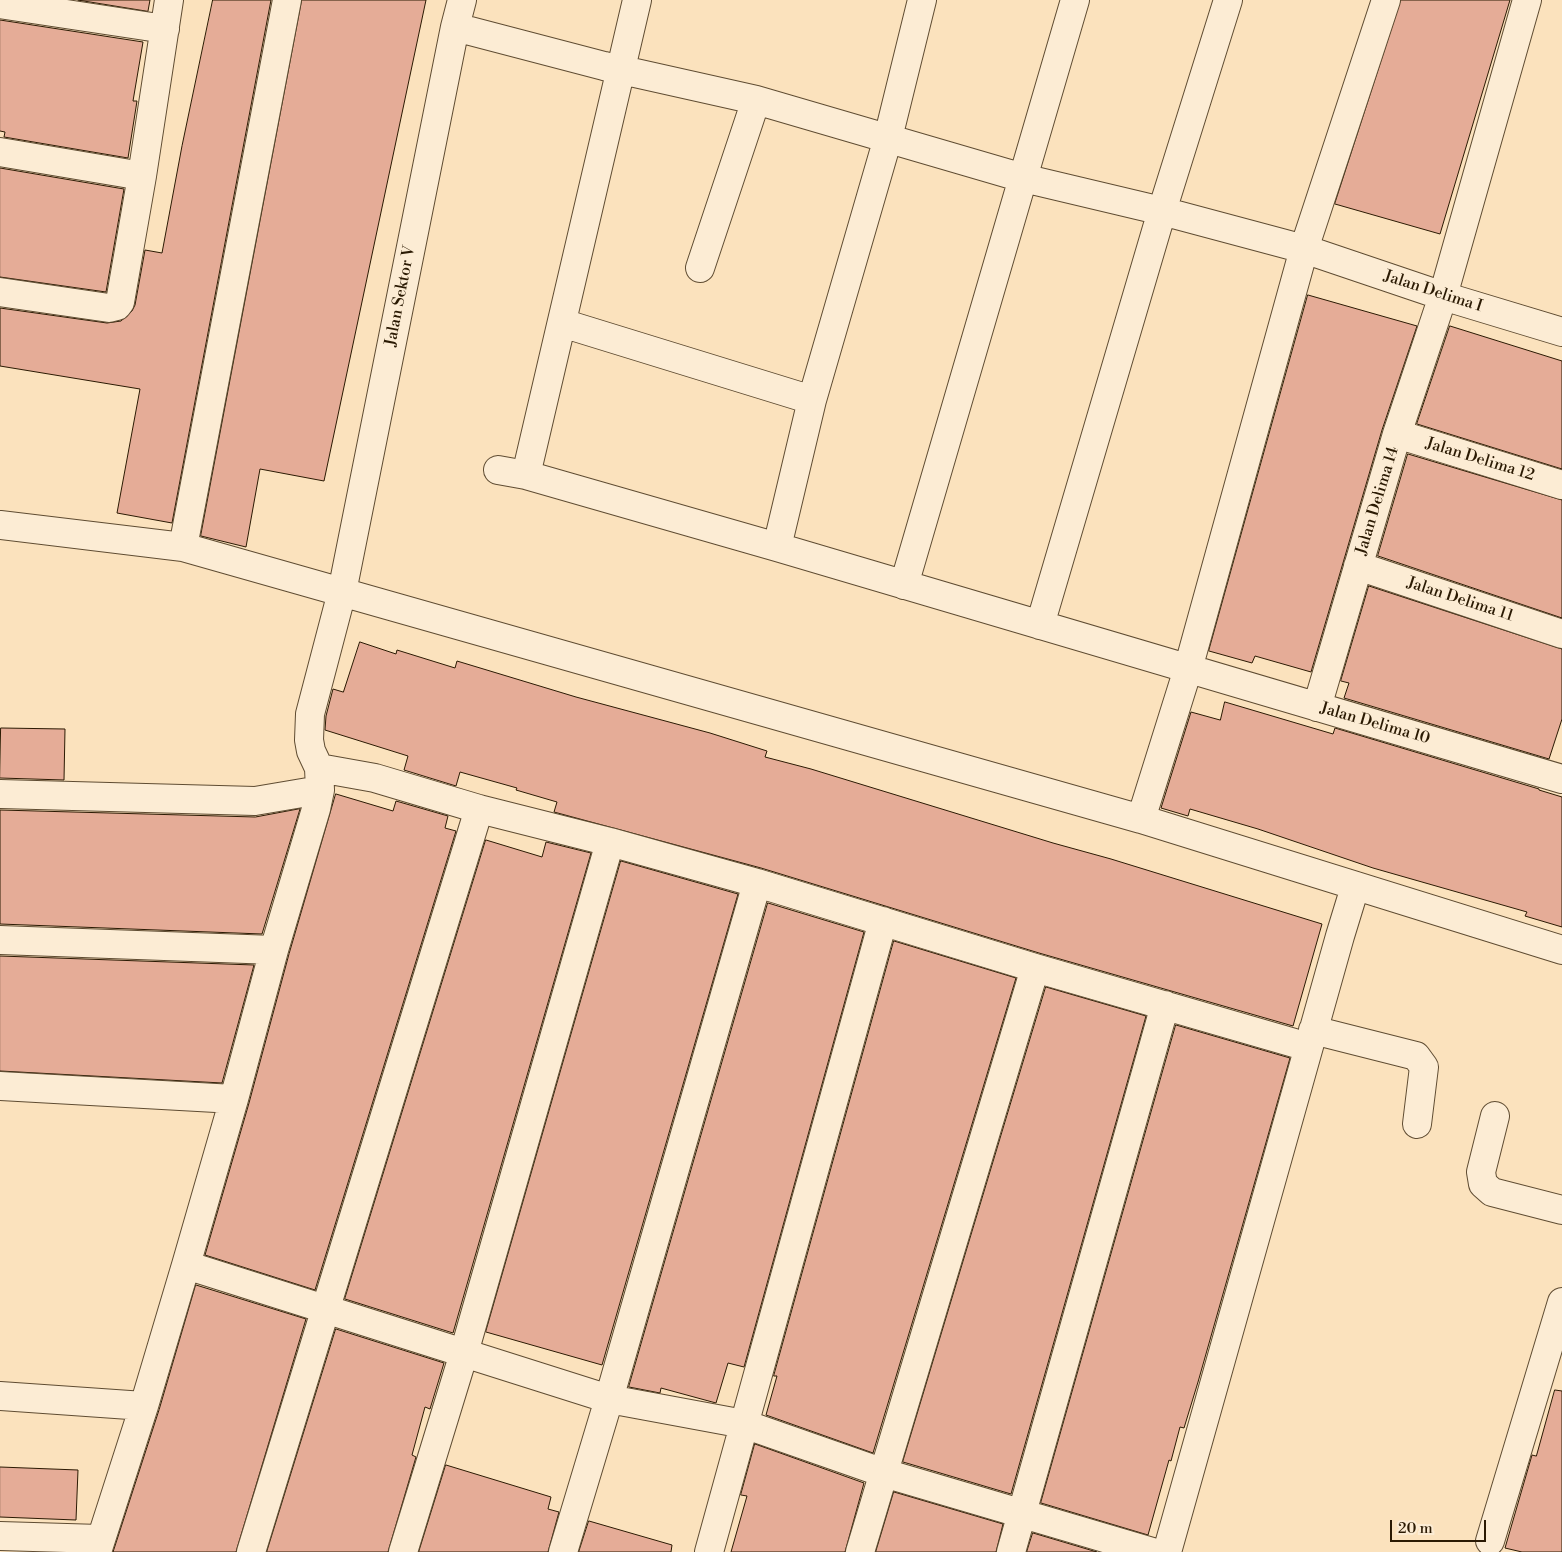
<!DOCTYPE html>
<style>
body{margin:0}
#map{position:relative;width:1562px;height:1552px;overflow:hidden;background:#fbe2bd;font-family:"Libre Bodoni",serif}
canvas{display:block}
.scale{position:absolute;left:1390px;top:1520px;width:96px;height:22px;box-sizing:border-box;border:2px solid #2b1a03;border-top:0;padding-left:6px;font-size:15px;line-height:18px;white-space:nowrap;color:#2b1a03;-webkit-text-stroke:4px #fcecd4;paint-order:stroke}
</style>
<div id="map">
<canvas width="1562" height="1552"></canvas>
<div class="scale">20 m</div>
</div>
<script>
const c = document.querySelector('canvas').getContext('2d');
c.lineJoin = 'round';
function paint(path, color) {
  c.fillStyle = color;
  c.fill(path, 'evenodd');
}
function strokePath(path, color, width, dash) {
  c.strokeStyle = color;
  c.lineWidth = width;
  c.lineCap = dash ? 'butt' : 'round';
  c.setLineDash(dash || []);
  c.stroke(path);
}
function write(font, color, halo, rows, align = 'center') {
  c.font = font + ' "Libre Bodoni",serif';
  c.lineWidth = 4;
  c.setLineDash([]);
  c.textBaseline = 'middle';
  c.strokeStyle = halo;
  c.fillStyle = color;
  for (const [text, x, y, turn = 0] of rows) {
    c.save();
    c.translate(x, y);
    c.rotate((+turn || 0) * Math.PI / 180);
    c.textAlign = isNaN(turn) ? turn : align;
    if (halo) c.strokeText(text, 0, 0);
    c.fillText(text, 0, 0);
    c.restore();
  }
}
const building = new Path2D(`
 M78,0H150L148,11Z
 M213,0H271L172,523L117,513L140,389L0,366V308L107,323L121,321L132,311L135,305L145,250L162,253L182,146Z
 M302,0H426L324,481L260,469L246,547L201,536Z
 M1401,0H1510L1440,234L1335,204Z
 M0,20L143,42L133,101H137L128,158L4,137L5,132L0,131Z
 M0,168L124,189L106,292L0,277Z
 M1308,295L1417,326L1382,430L1311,672L1255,656L1252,663L1209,651Z
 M1450,326L1562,361V469L1417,424Z
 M1408,454L1562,500V618L1378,556Z
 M1369,586L1562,649V719L1549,759L1344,698L1349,683L1341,681Z
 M360,642L396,654L397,650L455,668L457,661L576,697L710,733L767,751L765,757L811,769L1053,843L1111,859L1322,924L1293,1026L1039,953L761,868L554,812L557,802L516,790L517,788L460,772L456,786L404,770L408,756L325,730L326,716L333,689L343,692Z
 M1225,702L1333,734L1335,728L1539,789V790L1562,797V927L1525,916L1527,912L1373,868L1258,829L1190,809L1188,816L1161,808L1191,712L1220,720Z
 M1,728L65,729L64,780L0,778Z
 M336,794L393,811L396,801L448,816L445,828L456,831L315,1290L205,1255L249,1103L289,954Z
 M300,809L262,934L0,924V810L255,817Z
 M486,840L542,857L546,842L591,853L453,1333L345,1299Z
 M621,861L738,894L602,1365L486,1332Z
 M768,903L864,932L744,1367L728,1363L716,1403L661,1388L660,1393L629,1387Z
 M894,941L1016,978L873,1453L766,1415L777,1376H774Z
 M0,956L254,965L222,1083L0,1071Z
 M1046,987L1146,1016L1011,1494L903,1462Z
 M1176,1025L1290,1058L1198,1382L1184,1428L1180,1427L1171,1461L1169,1460L1148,1535L1041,1503Z
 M196,1285L306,1319L236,1552H113L159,1410Z
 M336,1329L444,1363L430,1409L425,1407L412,1455L416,1457L388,1552H267Z
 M1555,1390L1562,1391V1552H1522L1505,1548L1532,1455L1536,1456Z
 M755,1444L864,1483L845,1552H731L747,1496L741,1495Z
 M446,1465L551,1497L548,1509L559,1512L548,1552H419Z
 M0,1467L78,1470L76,1520L0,1517Z
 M894,1492L1003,1524L996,1552H876Z
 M589,1521L672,1545L671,1552H579Z
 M1033,1533L1097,1552H1027Z`);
paint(building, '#e5ac97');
strokePath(building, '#2b1a03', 1);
const minor = new Path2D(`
 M0,4L165,29
 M455,27L604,66L756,100L1023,178L1162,211L1304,249L1443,296L1562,332
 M0,152L142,176
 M700,268L756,100
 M0,292L109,308L117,306L120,302L142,176L169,0
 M562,323L812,400
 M1397,434L1562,485
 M498,470L526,475L777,547L1562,779
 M526,475L637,0
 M0,525L183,547L1141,819L1562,950
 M183,547L287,0
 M777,547L812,400L888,138L922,0
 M1358,566L1562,634
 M904,585L1075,0
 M1040,625L1162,211L1228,0
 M1317,707L1397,434L1443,296L1527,0
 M319,768L375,778L479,809L610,842L757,883L1035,968L1308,1047
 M0,794L255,801L320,790
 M1141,819L1188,669L1304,249L1386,0
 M0,940L274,950
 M1313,1030L1416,1056L1424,1067L1417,1124
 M0,1086L234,1099
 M1495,1116L1481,1172L1483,1184L1492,1192L1562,1210
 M186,1265L609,1399L744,1424L884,1473L1152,1552
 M0,1396L144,1406
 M0,1536L100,1539
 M1490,1541L1562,1302
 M97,1552L144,1406L186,1265L234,1099L274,950L316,809L320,790L319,768L311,751L309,740L310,714L342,592L455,27L462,0
 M251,1552L479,809
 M403,1552L464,1353L610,842
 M563,1552L609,1399L757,883
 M709,1552L883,921
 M860,1552L1035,968
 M1011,1552L1165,1005
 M1167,1552L1340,936L1355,887`);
strokePath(minor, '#5f4c32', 30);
strokePath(minor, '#fcecd4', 28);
write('16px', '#2b1a03', '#fcecd4', [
 ["Jalan Delima I",1433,292,18],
 ["Jalan Sektor V",401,296,-79],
 ["Jalan Delima 12",1480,460,17],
 ["Jalan Delima 14",1378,501,-73],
 ["Jalan Delima 11",1460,600,18],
 ["Jalan Delima 10",1375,724,16]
]);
</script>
